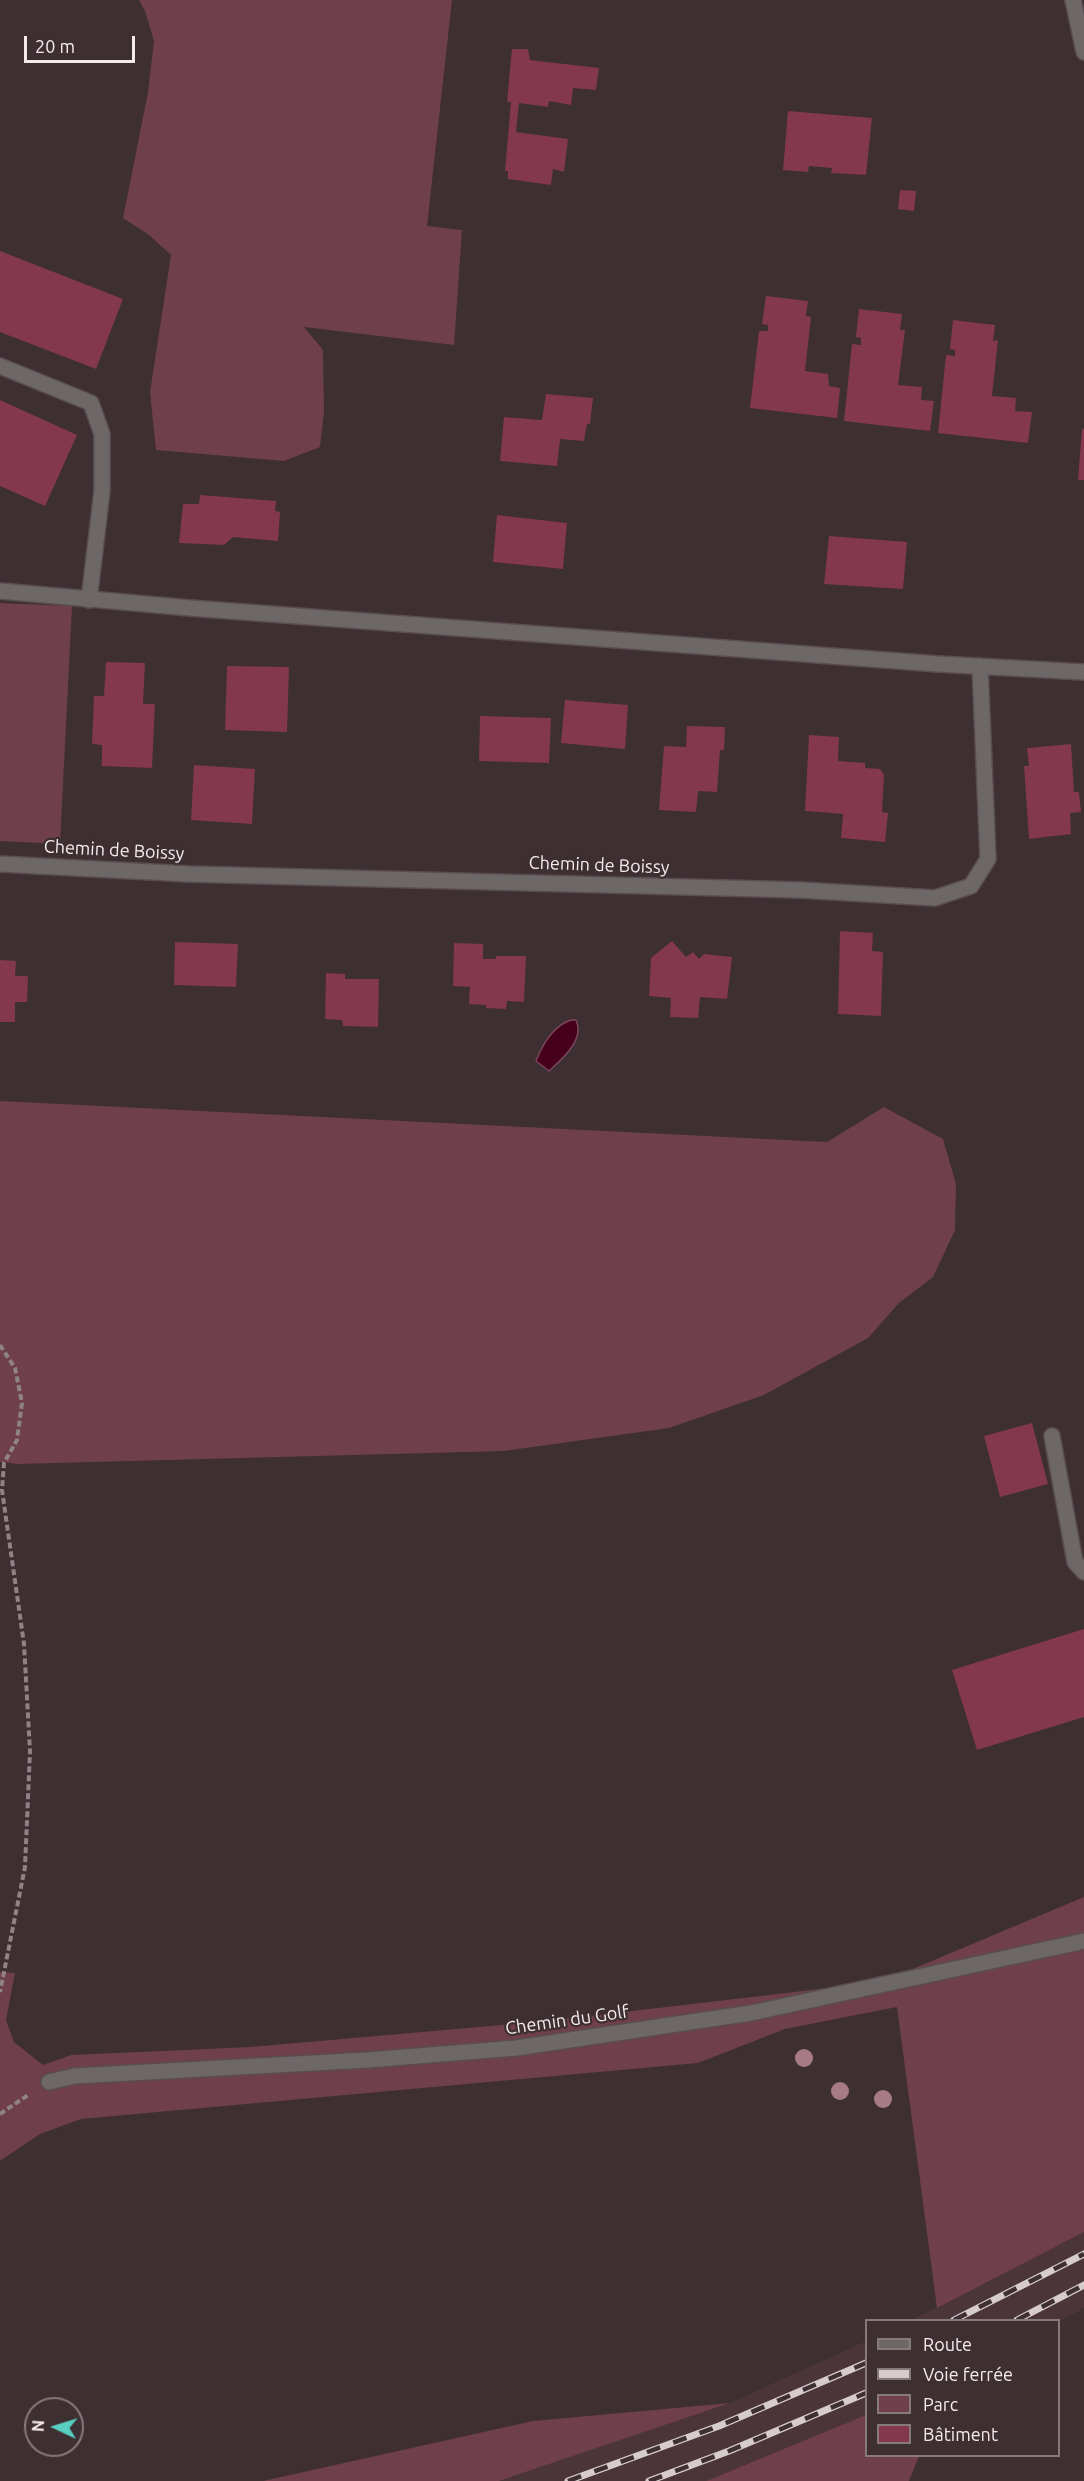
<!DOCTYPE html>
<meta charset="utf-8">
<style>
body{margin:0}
#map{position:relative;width:1084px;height:2481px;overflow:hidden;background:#3d2f32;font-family:Ubuntu,sans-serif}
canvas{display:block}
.legend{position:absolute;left:865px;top:2319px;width:195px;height:138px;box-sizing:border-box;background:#3d2f32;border:2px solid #877a7d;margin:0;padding:8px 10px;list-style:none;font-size:18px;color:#f5ebed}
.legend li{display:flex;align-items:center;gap:12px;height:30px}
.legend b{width:30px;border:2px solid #877a7d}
.north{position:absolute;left:24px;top:2397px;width:60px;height:60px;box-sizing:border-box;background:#3d2f32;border:2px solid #877a7d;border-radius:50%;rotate:274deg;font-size:16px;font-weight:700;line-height:24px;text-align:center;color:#f5ebed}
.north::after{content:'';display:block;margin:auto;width:21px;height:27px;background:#58cec0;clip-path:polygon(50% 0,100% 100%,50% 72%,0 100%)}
.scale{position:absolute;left:24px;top:36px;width:111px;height:27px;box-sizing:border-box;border:3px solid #f5ebed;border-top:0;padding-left:8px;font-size:18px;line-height:21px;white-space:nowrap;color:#f5ebed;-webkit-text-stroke:4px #3d2f32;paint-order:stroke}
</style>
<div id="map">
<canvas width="1084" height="2481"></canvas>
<ul class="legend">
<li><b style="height:8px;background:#6e6768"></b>Route</li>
<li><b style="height:8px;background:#d6ccce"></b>Voie ferrée</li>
<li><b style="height:16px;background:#6f3f4b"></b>Parc</li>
<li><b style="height:16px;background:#83384d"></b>Bâtiment</li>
</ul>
<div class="north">N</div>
<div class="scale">20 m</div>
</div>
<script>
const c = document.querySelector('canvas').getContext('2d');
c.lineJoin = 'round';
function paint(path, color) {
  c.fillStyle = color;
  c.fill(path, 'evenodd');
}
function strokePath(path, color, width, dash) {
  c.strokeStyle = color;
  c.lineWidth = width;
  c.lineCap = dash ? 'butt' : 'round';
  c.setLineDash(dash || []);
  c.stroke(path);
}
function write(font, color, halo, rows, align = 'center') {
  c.font = font + ' Ubuntu,sans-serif';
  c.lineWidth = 4.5;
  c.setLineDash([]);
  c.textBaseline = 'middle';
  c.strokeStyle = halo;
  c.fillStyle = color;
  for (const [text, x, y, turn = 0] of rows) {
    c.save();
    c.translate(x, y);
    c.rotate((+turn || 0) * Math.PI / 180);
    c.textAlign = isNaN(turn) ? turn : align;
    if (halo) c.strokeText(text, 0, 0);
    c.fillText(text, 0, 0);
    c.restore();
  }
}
paint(new Path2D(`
 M1084,2232V2308L1059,2322L911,2320Z
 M866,2341V2415L706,2481H499L730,2403Z`), '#4b353a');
paint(new Path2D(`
 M139,0H452L427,226L462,230L454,345L304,327L323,350L324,412L320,447L284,461L156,450L150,392L171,255L149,235L123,218L148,92L154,41L145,11Z
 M0,603L72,606L60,844L0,841Z
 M0,1101L827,1142L884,1107L943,1139L956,1184L955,1230L933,1277L899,1303L868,1338L764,1395L669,1428L504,1451L18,1464L0,1462Z
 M1084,1897V2232L937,2308L897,2007L785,2029L698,2063L81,2119L40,2134L0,2161V1972L15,1973L6,2020L14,2042L43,2065L71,2055L251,2047L547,2021L837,1987L896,1976Z
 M730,2403L499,2481H263L533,2421Z
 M866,2415V2456H919L909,2481H706Z`), '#6f3f4b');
const water = new Path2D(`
 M571,1020H576C585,1040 562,1059 549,1071L536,1061C543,1043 553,1026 571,1020Z`);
paint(water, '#46001b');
strokePath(water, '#7a465a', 1.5);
paint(new Path2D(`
 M512,49H528L530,60L599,68L596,90L573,88L571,105L549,101L548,107L519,103L516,132L568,139L564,172L553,169L551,185L508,179V171H505L511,102H507Z
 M788,111L872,118L866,175L831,173L832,168L809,166L808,172L783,170Z
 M900,190L916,191L914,211L898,209Z
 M0,251L123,299L96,369L0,332Z
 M766,296L808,301L806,316L811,317L805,371L828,374L829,386L840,388L837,418L750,408L759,331H768V325L762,324Z
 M859,309L902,314L900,330H905L898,385L922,387L921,400L934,401L930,431L844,421L852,344L861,345V338L856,337Z
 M953,320L995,325L993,341L998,340L992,396L1016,398L1015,411L1032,412L1028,443L938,433L946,355L955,356V350L950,349Z
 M546,394L593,398L590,424H587L584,441L560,439L557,466L500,461L504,417L542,420Z
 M0,400L77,435L45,506L0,486Z
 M1082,429H1084V480H1078Z
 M200,495L276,501L275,511L280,512L278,541L233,537L224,545L179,543L183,504H199Z
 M497,515L567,523L563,569L493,562Z
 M829,536L907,542L903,589L824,584Z
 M106,662L145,663L143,704H155L152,768L102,766V745L92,744L94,696H104Z
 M227,666L289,667L287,732L225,730Z
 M565,700L628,705L625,749L561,743Z
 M480,716L551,718L549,763L479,761Z
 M687,726L725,727L724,750H720L717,792L698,791L696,812L659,810L664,746L686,747Z
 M809,735L839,737L838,761L865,763V768L880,769L884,775L882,812L888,813L885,842L841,838L843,814L805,811Z
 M1071,744L1074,792H1079L1081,812L1070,813L1071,834L1029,839L1024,766H1029L1027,748Z
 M194,765L255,769L252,824L191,820Z
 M840,931L873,933L872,951L883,952L881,1016L838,1014Z
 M672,941L686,957L693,952L699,959L704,954L732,957L727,999L700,997L698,1018L670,1017L671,998L649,996L651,958Z
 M175,942L238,944L236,987L174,985Z
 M454,943L483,944V959H496V956H526L524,1002L507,1001L506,1009L486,1008V1005L469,1004L470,987L453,986Z
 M0,960L16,961L15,976H28L27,1002H15V1022H0Z
 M326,973L345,974V979H379L378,1027L343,1026L342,1020L325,1019Z
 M1032,1423L1048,1484L1000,1497L984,1436Z
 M1084,1629V1717L977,1750L952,1670Z`), '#83384d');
const service = new Path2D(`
 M0,366L91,403L102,434V491L89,600
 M1052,1436L1075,1562L1084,1572
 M49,2082L74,2076L368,2060L516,2048L751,2013L1084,1941`);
const minor = new Path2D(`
 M1073,0L1084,52
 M0,591L190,608L938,664L1084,672
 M0,864L189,874L800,890L935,898L971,886L988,859L980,666`);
strokePath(service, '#5a4d50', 18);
strokePath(minor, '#5a4d50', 18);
strokePath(new Path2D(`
 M0,1345L15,1368L22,1403L17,1440L4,1463L2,1490L24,1644L30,1751L25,1867L0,1992
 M0,2114L28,2095`), '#908386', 4, [6, 3]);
strokePath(service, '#6e6768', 15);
strokePath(minor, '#6e6768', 15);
const rail = new Path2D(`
 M954,2320L1084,2254
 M1017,2320L1084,2285
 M568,2481L719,2426L866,2363
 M649,2481L729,2451L866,2393`);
strokePath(rail, '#d6ccce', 7);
strokePath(rail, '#3d2f32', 4.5, [14]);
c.fillStyle = '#a77b85';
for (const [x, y] of [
 [804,2058],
 [840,2091],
 [883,2099]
]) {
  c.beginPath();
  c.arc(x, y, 9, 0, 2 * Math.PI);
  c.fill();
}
write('18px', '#f5ebed', '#3d2f32', [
 ["Chemin de Boissy",114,850,3],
 ["Chemin de Boissy",599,865,2],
 ["Chemin du Golf",567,2020,-8]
]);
</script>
